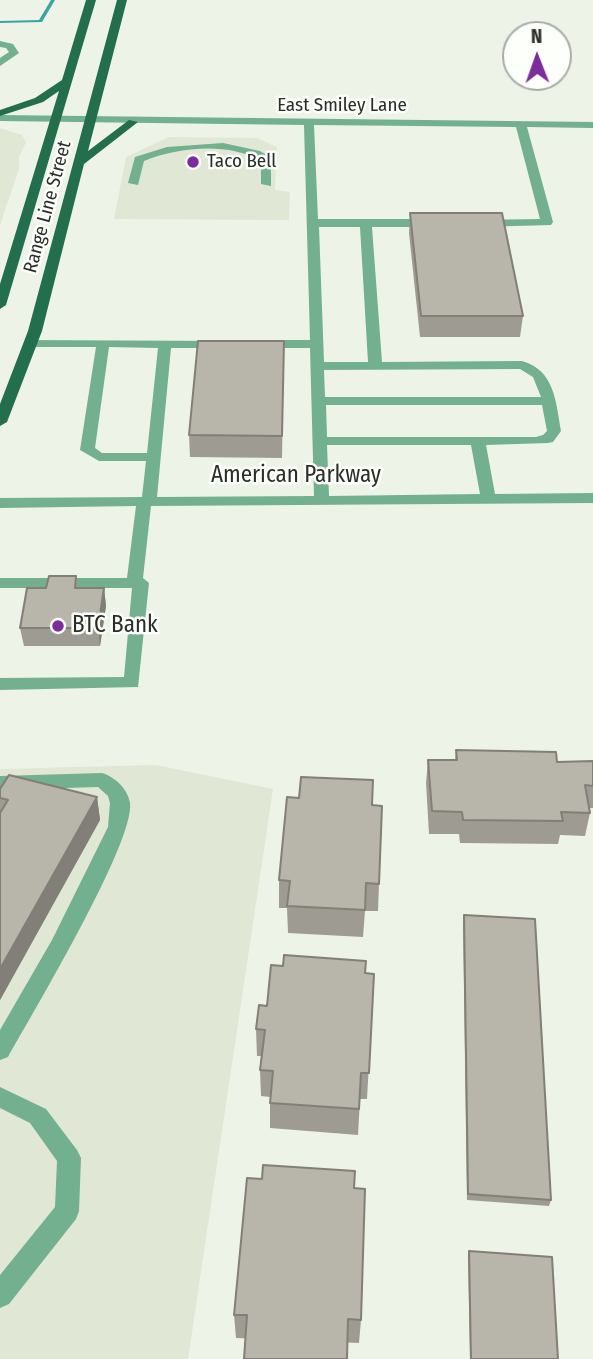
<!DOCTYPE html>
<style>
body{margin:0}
#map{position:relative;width:593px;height:1359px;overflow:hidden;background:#eef3e8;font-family:"Fira Sans Condensed",sans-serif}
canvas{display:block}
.north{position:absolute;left:502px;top:21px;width:70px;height:70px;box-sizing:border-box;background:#fdfffb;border:2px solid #a9aba7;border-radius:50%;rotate:359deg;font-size:19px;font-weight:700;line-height:28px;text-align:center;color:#2b2d29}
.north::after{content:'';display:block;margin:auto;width:24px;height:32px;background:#7b2c9d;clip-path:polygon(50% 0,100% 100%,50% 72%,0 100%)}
</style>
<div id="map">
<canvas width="593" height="1359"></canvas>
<div class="north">N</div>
</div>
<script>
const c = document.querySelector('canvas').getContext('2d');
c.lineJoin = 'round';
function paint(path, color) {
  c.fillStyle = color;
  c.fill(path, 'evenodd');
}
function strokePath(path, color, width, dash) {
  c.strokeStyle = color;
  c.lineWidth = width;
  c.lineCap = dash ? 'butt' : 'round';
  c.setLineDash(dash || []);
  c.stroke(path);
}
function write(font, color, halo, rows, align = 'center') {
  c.font = font + ' "Fira Sans Condensed",sans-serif';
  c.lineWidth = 5;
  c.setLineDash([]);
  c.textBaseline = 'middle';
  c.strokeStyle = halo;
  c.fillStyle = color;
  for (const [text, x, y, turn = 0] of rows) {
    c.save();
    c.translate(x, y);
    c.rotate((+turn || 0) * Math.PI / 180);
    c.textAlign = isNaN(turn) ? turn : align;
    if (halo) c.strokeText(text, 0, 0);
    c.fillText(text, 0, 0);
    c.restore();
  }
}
paint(new Path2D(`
 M0,128L22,135L26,142L19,157V169L0,225Z
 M169,137L257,138L277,147L275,190L290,192L289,220L114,219L126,157Z
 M156,765L273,789L188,1359H0V769Z`), '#e0e7d5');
paint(new Path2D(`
 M51,0H55L42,22L0,23V21L39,20Z`), '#3ba5a2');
paint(new Path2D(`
 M0,41L13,44L19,53L0,66V58L9,52L6,48L0,47Z
 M0,115L593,122V128L527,127L553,222L551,225L480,227L476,226V220L540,219L516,127L314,125L318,219H431L437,223L431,227H372L382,362L522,361C555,370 556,403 561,431L553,442L548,443L486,445L495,494L593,493V503L151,506L143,578L149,583L138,687L0,690V678L124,677L132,588H0V578H127L136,506L0,508V498L142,497L146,461H99L80,450L96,347H30L25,346V340L227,341V347L222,348H171L157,497L314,496L310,348H261L254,344L261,340H310L304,125L0,121ZM319,227H360L368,362H324ZM109,347L158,348L147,453H102L95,448ZM520,369L533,377L541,397H325L324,370ZM326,405H542L547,431L543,435L536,437H327ZM327,445H471L480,494L329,496Z
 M223,143L260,151L271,158V186L261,184V161C229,142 178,147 144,161L138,185L128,183L135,157L167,147Z
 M102,773C115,777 128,789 130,803C135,842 32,1014 8,1057L0,1060V1030L52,940L108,827L110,803L108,796L98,787L0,790V776Z
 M0,1087L46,1109L77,1150L81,1158L79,1211L76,1219L9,1304L0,1308V1275L55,1207L57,1161L30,1123L0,1108Z`), '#72b08f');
paint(new Path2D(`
 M86,0H96L6,305L0,309V284L59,91L43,102L0,116V110L35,98L62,80Z
 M117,0H127L88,151L129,120L138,122L84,164L42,331L7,422L0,426V404L28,331Z`), '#236e4c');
paint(new Path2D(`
 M410,213L523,316L520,337H420L409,233Z
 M284,341L282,458L190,457L189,435Z
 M76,576L78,588H104L106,606L100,646H24L20,628L46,588Z
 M456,750L557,762L593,761V808H589L590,813L585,836L560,835L558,844L460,843L459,834H429L426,783L428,760H455Z
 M0,789L97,797L100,820L0,1000Z
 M372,805L379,884L378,911H365L363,937L288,933L287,908H279V880Z
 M464,915L551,1200L549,1206L467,1200L463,921Z
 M365,973L374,974L367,1099H360L358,1135L270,1128V1097L261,1096L260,1070L261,1056H257L256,1029Z
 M354,1188L361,1320L359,1343L236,1338L234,1315Z
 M469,1251L558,1359H470L468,1257Z`), '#9e9c92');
paint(new Path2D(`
 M104,588L106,606L100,646L98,628Z
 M97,797L100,820L0,1000V969Z`), '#817f77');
const building = new Path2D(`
 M410,213H502L523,316H421Z
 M198,341H284L282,436L189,435Z
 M49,576H76L75,588H104L98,628H20L27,588H46Z
 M456,750L556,752L557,762L593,761V786L585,785L590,813L561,812L563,821L463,820L462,812L432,811L428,760H457Z
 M9,775L97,797L0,969V813L8,800L0,798V789Z
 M301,777L373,780L372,805L382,806L379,884L366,883L365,910L287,906L290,881L279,880L287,797L299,798Z
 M464,915L535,919L551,1200L468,1194Z
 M284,955L366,961L365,973L374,974L369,1073H361L359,1109L270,1103L273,1071L260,1070L265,1030L256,1029L259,1005L267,1006L271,965L283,966Z
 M263,1165L355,1171L354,1188L365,1189L361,1320L348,1319L347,1359H244L247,1315H234L247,1178L262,1179Z
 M469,1251L552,1257L558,1359H471Z`);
paint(building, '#b8b5aa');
strokePath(building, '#817f77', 2);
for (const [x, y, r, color] of [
 [193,162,7,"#7b2c9d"],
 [58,626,7,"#7b2c9d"]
]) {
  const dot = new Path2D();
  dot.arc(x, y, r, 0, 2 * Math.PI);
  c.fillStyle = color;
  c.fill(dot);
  strokePath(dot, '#fdfffb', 2.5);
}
write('19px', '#2b2d29', '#fdfffb', [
 ["East Smiley Lane",342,106],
 ["Range Line Street",48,207,-75]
]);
write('19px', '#2b2d29', '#fdfffb', [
 ["Taco Bell",207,162]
], 'left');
write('23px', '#2b2d29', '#fdfffb', [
 ["American Parkway",296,476]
]);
write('23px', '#2b2d29', '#fdfffb', [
 ["BTC Bank",72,626]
], 'left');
</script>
